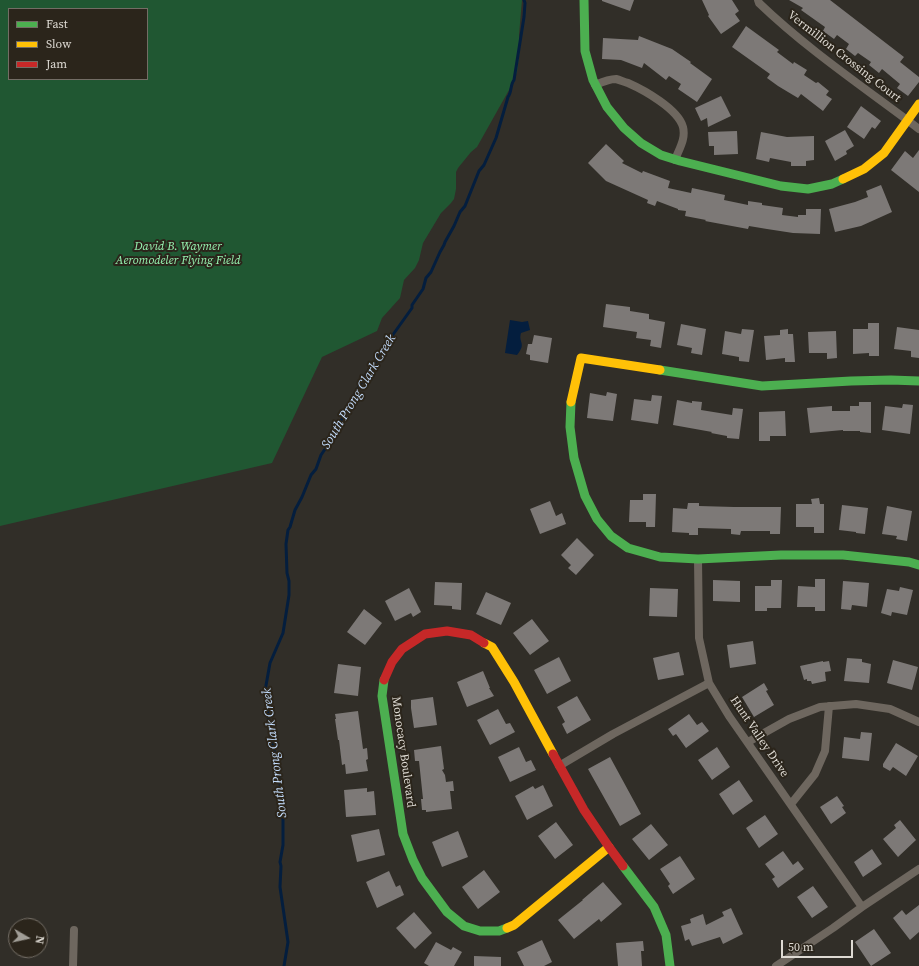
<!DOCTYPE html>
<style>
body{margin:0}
#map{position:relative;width:919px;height:966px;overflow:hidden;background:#312e28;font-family:"Source Serif 4",serif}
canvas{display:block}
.legend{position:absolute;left:8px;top:8px;width:140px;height:72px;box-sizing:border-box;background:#2b251b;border:1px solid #736d65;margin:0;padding:5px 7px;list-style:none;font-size:12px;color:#dedad3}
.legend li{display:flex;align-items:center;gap:8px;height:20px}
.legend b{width:20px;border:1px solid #736d65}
.north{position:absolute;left:8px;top:918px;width:40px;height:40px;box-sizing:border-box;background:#2b251b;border:1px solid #736d65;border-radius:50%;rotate:99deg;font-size:11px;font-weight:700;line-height:16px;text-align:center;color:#dedad3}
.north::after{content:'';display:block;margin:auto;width:14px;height:18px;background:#a19e97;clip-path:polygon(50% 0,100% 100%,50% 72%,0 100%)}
.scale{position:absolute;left:781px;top:940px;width:72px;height:18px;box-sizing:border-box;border:2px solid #dedad3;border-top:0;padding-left:5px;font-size:12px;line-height:14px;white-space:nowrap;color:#dedad3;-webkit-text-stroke:3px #2b251b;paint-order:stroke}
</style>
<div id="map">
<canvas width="919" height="966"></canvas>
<ul class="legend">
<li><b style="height:5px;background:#4caf50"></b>Fast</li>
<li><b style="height:5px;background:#ffc107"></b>Slow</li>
<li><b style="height:5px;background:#c62828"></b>Jam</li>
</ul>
<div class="north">N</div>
<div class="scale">50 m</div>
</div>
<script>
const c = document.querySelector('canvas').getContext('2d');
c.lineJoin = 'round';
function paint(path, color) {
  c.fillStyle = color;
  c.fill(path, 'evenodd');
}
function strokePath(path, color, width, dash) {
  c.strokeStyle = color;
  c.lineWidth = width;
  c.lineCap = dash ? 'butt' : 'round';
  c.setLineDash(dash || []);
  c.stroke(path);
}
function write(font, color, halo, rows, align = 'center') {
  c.font = font + ' "Source Serif 4",serif';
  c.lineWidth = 4;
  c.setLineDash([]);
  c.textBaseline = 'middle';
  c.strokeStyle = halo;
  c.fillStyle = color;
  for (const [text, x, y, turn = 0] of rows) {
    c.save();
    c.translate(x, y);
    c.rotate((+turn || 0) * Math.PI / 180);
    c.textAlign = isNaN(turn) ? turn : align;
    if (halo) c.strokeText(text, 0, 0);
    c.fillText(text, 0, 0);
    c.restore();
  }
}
paint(new Path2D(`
 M0,0H522L519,35L520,49L517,72L509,90L477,147L471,152L458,168L456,172V189L454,199L451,203L441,213L423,243L419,260L415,268L404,280L400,298L382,318L377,331L322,357L272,463L0,526ZM9,9H147V79H9Z`), '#205732');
paint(new Path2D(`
 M510,320L522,322L528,321L530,330L521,333C518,343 527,343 517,355L505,353Z`), '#041e3e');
strokePath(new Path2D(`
 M284,966L288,942L280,887L281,866L280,862L283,845V820L280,783L269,723L265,691L270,663L283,633L289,595V581L287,573L286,544L288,530L290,527L295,510L302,497L311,475L316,469L321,455L332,439L333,435L342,419L348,406L365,376L377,360V357L412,308V305L423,289L426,278L431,272L440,252L444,245L445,242L454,226L460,212L465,206L479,171L484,165L496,138L508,97C512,92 510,85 514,80L524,17L525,3L524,0`), '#041e3e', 3);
paint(new Path2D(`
 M602,0H634L630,11L602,1Z
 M702,0H732L739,11L735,14L740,21L721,34L708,16L709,15Z
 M789,0H830L904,57L900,62L919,77V82L908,96L897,88L900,84L882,69L879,73L869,65L871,62L858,53L855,56L846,49L849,44L837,35L834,39L823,31L825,27L801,10L803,8Z
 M746,26L779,50L777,52L793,64L794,62L807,70L804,75L816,83L818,82L829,91L826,95L832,99L823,111L801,94L798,98L778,86L767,78L770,74L732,47Z
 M639,36L672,49L691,62L690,63L712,79L697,102L678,89L681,84L669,76L666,80L644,63L642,68L621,60L602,59L603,38L638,40Z
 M721,96L731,116L708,127L707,118L701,121L695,108Z
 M861,106L881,121L875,129L872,127L864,139L847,127Z
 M845,130L854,146L846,151L847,154L835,161L825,141Z
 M737,131L738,154L714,155V146H709L708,132Z
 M761,132L787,137L814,136V160L806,161V166H791V162L770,158L769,162L756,159Z
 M606,144L624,161L622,163L642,173L643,171L670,181L668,188L691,193L692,188L725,195L724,200L748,205V201L762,203V205L783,208L782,215L798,217V215H806V209H821L820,234L793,233L767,229L749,226L748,229L705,221L706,220L685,216L686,211L678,210V209L657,201L655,206L647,203L648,200L606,181L588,163Z
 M919,150V192L891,170L905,151L913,158Z
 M881,185L892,212L861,226L835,232L829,209L855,202L868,197L866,191Z
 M606,304L630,307V311L649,314V319L665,322L661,348L650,346L651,340L636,338L637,332L603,327Z
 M868,323H879V356H869V353L853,354V329H868Z
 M681,324L706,329L702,355L691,353L692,348L677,345Z
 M897,327L919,330V358L911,357V351L894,349Z
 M742,329L754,330L749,362L739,361V357L722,354L725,331L741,334Z
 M788,329V334H793L795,362H785V358L766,360L764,336L780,335V330Z
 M836,331L837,358L827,359V353H809L808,332Z
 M534,335L552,338L548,363L530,360V355L526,354L528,344H532Z
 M607,392L617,394L613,421L587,418L590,393L606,396Z
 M652,395L662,396L658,424L631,420L634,399L651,401Z
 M677,400L692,403V401L702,402L701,410L732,415L733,408L743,409L739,439L727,438V436L711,433L712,432L673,425Z
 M859,402H871V433L860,432V431H843V430L810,433L807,408L832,406V411H850V406H859Z
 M903,404L913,405L910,434L882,430L885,406L902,408Z
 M785,411L786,436H770V441H759V412Z
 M643,494H656L655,527H646V522H629L630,500H643Z
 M819,498L820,504H824V533H814V527H796V504H812L811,499Z
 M550,501L556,516L562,513L566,524L540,534L530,509Z
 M688,503H699V506L734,507H781L780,534H770V531H741L740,535L731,534V529L698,528V535H689V533L672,532L673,508L687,509Z
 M842,505L868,508L865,534L856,533V532L839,530Z
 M887,506L912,511L907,541L896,539L897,536L882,534Z
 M577,538L594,555L576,575L568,568L571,565L561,555Z
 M815,579H825V611H815V607H797L798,586L815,587Z
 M713,580L740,581V602L713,601Z
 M771,580H782L781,608H767V611H755V586H771Z
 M843,581L869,583L867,607L852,605L851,610L841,609Z
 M435,582L462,583L461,610L452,609V606L434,605Z
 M900,587L913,590L907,615L892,612L891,616L881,613L887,589L899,591Z
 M409,588L421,612L413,617L411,613L395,621L385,601Z
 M650,588L678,589L677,617L649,616Z
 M486,592L511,603L501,625L476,614Z
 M364,609L382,623L365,645L347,632Z
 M532,619L549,641L530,655L513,633Z
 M753,641L756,664L730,668L727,645Z
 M679,652L684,675L658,680L653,658Z
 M559,657L571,681L547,694L534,670Z
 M847,658L862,659V662L871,664L869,683L844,681Z
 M893,660L918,667L912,690L887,683Z
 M823,661V662L829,661L831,671L825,672L826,681L812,684L811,681H807V679L804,680L800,666Z
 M338,664L361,667L358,696L334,693Z
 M483,671L490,688H489L494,696L467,707L457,682Z
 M764,683L768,690L766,691L774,705L754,717L742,697Z
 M577,696L591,720L567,734L562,724L565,722L557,707Z
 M433,697L437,725L414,728L411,708V700Z
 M498,709L506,724L510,723L515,732L490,745L477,720Z
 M358,711L363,749L367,748L368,759L366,760L368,771L346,774L345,764L342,765L339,740H338L335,719H336L335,714Z
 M689,714L697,725L702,722L709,731L686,748L676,734L673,736L668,729Z
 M861,732L872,733L869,761L842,758L844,737L860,739Z
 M896,743L918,756L906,776L893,767L890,771L883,767V764Z
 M441,746L444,769L442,770L445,775L446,782L453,781L454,791H450L452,809L426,812V810H422L421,799H423L419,761H415L414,750Z
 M519,747L526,762L531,760L536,770L510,782L498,757Z
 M717,747L730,767L712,780L698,760Z
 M610,757L641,814L620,826L588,769Z
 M739,780L753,801L733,815L719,794Z
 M543,785L553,806L527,820L515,796L533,786L535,789Z
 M367,788V792L374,791L376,815L346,817L344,790Z
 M837,796L844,806L842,807L846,813L831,824L820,807Z
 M765,815L778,834L759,848L746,828Z
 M900,820L916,840L898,857L883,839L896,828L894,825Z
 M556,822L573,845L555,859L538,836Z
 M651,824L668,845L649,860L632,839Z
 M379,829L385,855L357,862L351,835Z
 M458,831L468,857L442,867L432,842Z
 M872,849L882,864L863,877L854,862Z
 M783,851L793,865L798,861L804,869L778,888L772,879L775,877L765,864Z
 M680,856L695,879L673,894L668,886L670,884L660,869Z
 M484,870L500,892L478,909L462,887Z
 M389,871L396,887L400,885L404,895L377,908L366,882Z
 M603,882L622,904L601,922L599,919L574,939L558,920L583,900H582Z
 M813,886L828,907L812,918L797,897Z
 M919,905V932L910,940L893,918L902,910L906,915Z
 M731,908L743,934L723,944L720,937L692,946L689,939L685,941L681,926L691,923L690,919L703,914L706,925L724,916L722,912Z
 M414,912L432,933L415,949L396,928Z
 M874,929L891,953L871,966L855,942Z
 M542,940L552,962L544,966H524L517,952Z
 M643,941L644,951H641L642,966H618L616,943Z
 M436,942L451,950L453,947L462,952L454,966H429L424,963Z
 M474,956L501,957V966H474Z`), '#7d7977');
strokePath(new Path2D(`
 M758,0L759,3C808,50 865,88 919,129
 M595,85C602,82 609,79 616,79C620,80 624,82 628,83C644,90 678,109 683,127C686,139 679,149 675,160
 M698,559L699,638L709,683L729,716L862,907
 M748,742L789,719L820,707L856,704L890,709L919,722
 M559,766L613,734L709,683
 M791,804L815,774L825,751L829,706
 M73,966L74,930
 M776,966L833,928L862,907L919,869`), '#6e675f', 8);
strokePath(new Path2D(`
 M584,0L585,51L593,80L607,107L624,128L641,143L661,155L680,161L781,186L808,189L832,184L843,179
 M660,370L762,386L851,381L891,380L919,381
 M571,402L570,427L574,458L585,496L597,519L611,536L628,548L660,557L698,559L781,555H843L909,562L919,565
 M384,680L382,696L403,834L413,860L422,878L447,912L464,926L480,931H499L507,928
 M623,866L654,907L666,935L670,966`), '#4caf50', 9);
strokePath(new Path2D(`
 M843,179L864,169L884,153L919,104
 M571,402L581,358L660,370
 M484,643L492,647L514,682L553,754
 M507,928L514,925L609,847`), '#ffc107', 9);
strokePath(new Path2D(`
 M384,680L392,662L402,649L425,634L447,631L471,635L484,643
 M553,754L584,810L609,847L623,866`), '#c62828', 9);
write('12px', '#dedad3', '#2b251b', [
 ["Vermillion Crossing Court",844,57,38],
 ["Hunt Valley Drive",759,737,56],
 ["Monocacy Boulevard",403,752,82]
]);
write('italic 12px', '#96f2b0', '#2b251b', [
 ["David B. Waymer",178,247],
 ["Aeromodeler Flying Field",178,261]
]);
write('italic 13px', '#c4ddfd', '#2b251b', [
 ["South Prong Clark Creek",359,392,-59],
 ["South Prong Clark Creek",275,753,-97]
]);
</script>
